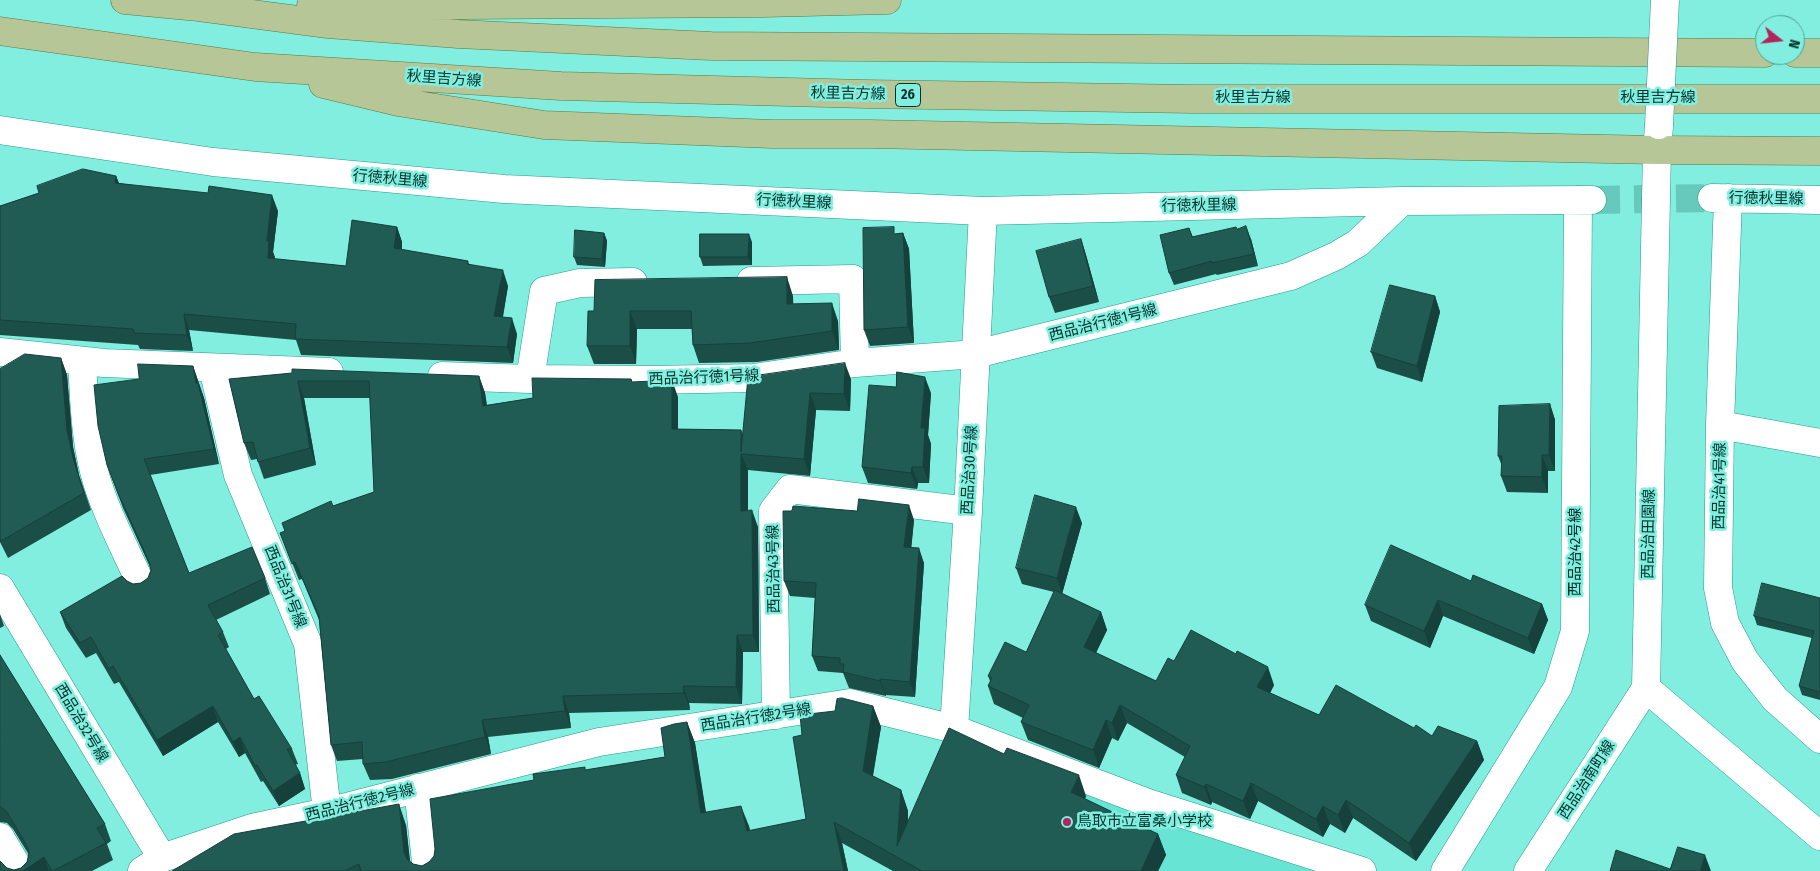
<!DOCTYPE html>
<meta charset="utf-8">
<style>
body{margin:0}
#map{position:relative;width:1820px;height:871px;overflow:hidden;background:#81eedf;font-family:"Fira Sans Condensed",sans-serif}
canvas{display:block}
.north{position:absolute;left:1755px;top:15px;width:50px;height:50px;box-sizing:border-box;background:#81eedf;border:1px solid #4da398;border-radius:50%;rotate:106deg;font-size:14px;font-weight:700;line-height:20px;text-align:center;color:#00332d}
.north::after{content:'';display:block;margin:auto;width:18px;height:22px;background:#b2245a;clip-path:polygon(50% 0,100% 100%,50% 72%,0 100%)}
</style>
<div id="map">
<canvas width="1820" height="871"></canvas>
<div class="north">N</div>
</div>
<script>
const c = document.querySelector('canvas').getContext('2d');
c.lineJoin = 'round';
function paint(path, color) {
  c.fillStyle = color;
  c.fill(path, 'evenodd');
}
function strokePath(path, color, width, dash) {
  c.strokeStyle = color;
  c.lineWidth = width;
  c.lineCap = dash ? 'butt' : 'round';
  c.setLineDash(dash || []);
  c.stroke(path);
}
function write(font, color, halo, rows, align = 'center') {
  c.font = font + ' "Fira Sans Condensed","Noto Sans JP",sans-serif';
  c.lineWidth = 5;
  c.setLineDash([]);
  c.textBaseline = 'middle';
  c.strokeStyle = halo;
  c.fillStyle = color;
  for (const [text, x, y, turn = 0] of rows) {
    c.save();
    c.translate(x, y);
    c.rotate((+turn || 0) * Math.PI / 180);
    c.textAlign = isNaN(turn) ? turn : align;
    if (halo) c.strokeText(text, 0, 0);
    c.fillText(text, 0, 0);
    c.restore();
  }
}
paint(new Path2D(`
 M995,760L1113,805L1319,871H943Z`), '#67e4d4');
strokePath(new Path2D(`
 M1592,200L1712,198`), '#67c9bb', 28, [28, 14]);
const minor = new Path2D(`
 M1659,126L1657,150L1646,688L1820,836
 M0,130L213,162L504,189L983,211L1402,201L1592,200
 M1712,198L1820,200
 M1728,198L1720,425L1718,588L1725,623L1745,661L1775,699L1820,739
 M751,281L853,279L855,363
 M0,352L104,363L329,372
 M82,361C84,397 85,436 94,471C104,510 125,548 141,584
 M213,368L238,475L308,644L327,812
 M442,376L530,379L653,380L753,378L855,363L976,354L1291,276L1336,256L1358,243L1402,201
 M530,379L544,291L580,283L633,282
 M1720,425L1820,443
 M0,588L162,858
 M776,715L773,511L790,489L968,511
 M954,729L968,511L983,211
 M418,788L427,871
 M0,837L20,871
 M142,871L162,858L252,828L327,812L599,742L850,703L954,729L1148,803L1362,871
 M1445,871L1558,687L1575,631L1578,200
 M1528,871L1646,688`);
const major = new Path2D(`
 M125,0L199,7L328,24L458,34L711,46L1765,53
 M311,6L764,3L887,0
 M0,31L255,67L561,86L865,94L1193,99H1820
 M1795,53H1820
 M323,84L398,102L544,125L772,134H870L1657,150L1820,151`);
strokePath(minor, '#209c8f', 29);
strokePath(major, '#587a44', 29);
strokePath(minor, '#fff', 28);
strokePath(major, '#b7c697', 28);
const minorBridge = new Path2D(`
 M1659,125L1665,0`);
strokePath(minorBridge, '#209c8f', 29, []);
strokePath(minorBridge, '#fff', 28);
paint(new Path2D(`
 M116,176L119,183L278,211L273,252L275,259L346,266L397,227L402,242V250L468,261L469,264L508,286L503,317L517,334L513,363L301,355L296,340L189,330L193,351L140,349L138,345L0,335V206L39,193L37,186Z
 M1189,228L1193,237L1237,229L1251,239L1258,266L1217,275L1216,274L1174,285L1169,273Z
 M604,233L607,241L605,267L577,265L574,257Z
 M903,233L909,249L914,343L870,346L864,330L896,234Z
 M1081,239L1086,255L1099,302L1055,313L1049,297Z
 M752,242V265L703,266L700,257Z
 M793,296V304L838,321L839,350L757,362L699,363L693,345L692,329H637L636,364H594L587,346L594,311Z
 M1435,296L1440,312L1422,382L1377,368L1371,352Z
 M61,358L67,375L73,447L79,475L91,510L8,558L0,542V369Z
 M193,366L204,398L219,464L150,475L189,573L265,578L270,594L216,620L223,632L229,647L226,649L254,699L292,749L298,764L295,765L300,773L305,789L279,806L263,781L261,782L245,753L239,757L218,722L163,756L119,682L114,684L96,653L86,658L66,628L60,612L127,581L133,584L141,583L148,578L151,570L150,567L123,508L107,465L139,379Z
 M479,376L485,393L487,405L533,398L631,379L632,382L678,397V429L741,430L743,434L748,377L851,379L850,411L816,410L810,476L748,470V510L758,527L759,652H743L742,704L689,703L690,710L569,713L571,728L488,737L491,754L392,779L370,780L363,764V759L337,761L331,745L319,620L302,579L299,580L280,533L285,531L282,523L374,492L370,398H304L316,465L264,479L257,459L251,460L244,443L229,379Z
 M931,393L928,435L931,444L929,483H918L917,489L868,483L862,467Z
 M1550,404L1555,420V471H1548V493L1507,492L1501,476L1502,466L1498,456Z
 M914,520L911,547L924,563L915,697L886,695V696L849,688L843,673L818,671L812,656L815,598L790,596L784,581Z
 M1082,523L1062,594L1101,612L1107,630L1096,653L1156,681L1174,661L1274,685L1270,693L1319,715L1414,728L1432,736L1477,741L1484,760L1416,861L1353,818L1345,833L1330,824L1323,837L1258,801L1250,819L1212,802L1211,805L1182,793L1176,775L1185,757L1127,723L1118,741L1112,738L1099,768L1028,740L1021,722L1023,718L994,704L988,686L990,681L988,676L1026,652L1054,592L1022,584L1016,568Z
 M1471,581L1542,604L1548,620L1534,654L1443,616L1430,648L1371,621L1365,605Z
 M1820,598V700L1802,695L1799,686L1812,638L1757,625L1754,616Z
 M0,614L4,626L0,628Z
 M0,655L105,824L111,841L107,844L113,860L92,871H0L7,868L14,870L21,868L27,862L29,855L13,829L7,823L0,822Z
 M873,706L881,727L873,776L901,790L908,811V822L1086,796L1085,799L1158,834L1166,855L1158,871H893L842,843L848,871H172L406,825L410,862L413,864L422,866L429,862L534,780L586,770L665,757L687,722L695,743L706,812L749,826L750,831L806,819L802,735L835,711Z`), '#1c4e48');
paint(new Path2D(`
 M116,176L122,192L115,183Z
 M272,195L278,211L273,252L275,257L273,274L268,258L267,241Z
 M1246,226L1251,239L1258,266L1254,254Z
 M397,227L402,242L400,264L394,248Z
 M604,233L607,241L605,267L602,259Z
 M903,233L909,249L914,343L908,327Z
 M749,234L752,242V265L748,257Z
 M1081,239L1086,255L1099,302L1093,286Z
 M503,270L508,286L500,332L494,316Z
 M787,277L793,296L794,322L787,304Z
 M1435,296L1440,312L1422,382L1417,366Z
 M832,303L838,321L839,350L832,331Z
 M630,311L637,329L636,364L630,346Z
 M184,314L189,330L193,351L187,335Z
 M512,318L517,334L513,363L507,347Z
 M61,358L67,375L73,447L79,475L91,510L73,458L67,430Z
 M845,363L851,379L850,411L844,394Z
 M193,366L204,398L219,464L214,449L196,383Z
 M479,376L485,393L489,423L483,406Z
 M925,377L931,393L928,435L931,444L929,483L923,467L921,428Z
 M672,380L678,397V445L672,429Z
 M298,381L304,398L316,465L310,448Z
 M810,393L816,410L810,476L804,459Z
 M1550,404L1555,420V471L1549,455Z
 M741,454L748,470V527L741,511Z
 M1542,455L1548,471V493L1542,477Z
 M912,467L918,483L917,489L911,473Z
 M909,505L914,520L910,562L904,547Z
 M1076,507L1082,523L1062,594L1057,578Z
 M752,510L758,527L759,652L753,635Z
 M919,548L924,563L915,697L910,682Z
 M1438,600L1443,616L1430,648L1424,631Z
 M1542,604L1548,620L1534,654L1528,638Z
 M1101,612L1107,630L1090,665L1084,647Z
 M737,635L743,652L742,704L736,687Z
 M1268,667L1274,685L1264,705L1257,687Z
 M880,679L886,695V696L880,681Z
 M683,686L689,703L690,710L684,693Z
 M563,696L569,713L571,728L565,711Z
 M1120,705L1127,723L1118,741L1112,723Z
 M213,706L218,722L163,756L157,740Z
 M873,706L881,727L870,792L863,771Z
 M482,720L488,737L491,754L485,737Z
 M1106,720L1112,738L1099,768L1093,750Z
 M687,722L695,743L709,834L701,813Z
 M240,737L245,753L239,757L233,742Z
 M1477,741L1484,760L1416,861L1409,843Z
 M300,773L305,789L279,806L273,791Z
 M1079,775L1086,796L1079,813L1071,792Z
 M1251,783L1258,801L1250,819L1243,801Z
 M1206,784L1212,802L1211,805L1204,787Z
 M901,790L908,811L905,861L897,846Z
 M1346,800L1353,818L1345,833L1338,815Z
 M399,804L406,825L411,871L404,852Z
 M741,806L749,826L754,852L747,831Z
 M1323,806L1330,824L1323,837L1316,819Z
 M834,822L842,843L848,871H844Z
 M1158,834L1166,855L1158,871H1141Z
 M1705,855L1711,871H1700Z
 M44,857L49,871H23Z`), '#16403b');
const building = new Path2D(`
 M83,169L116,176L115,183L208,193L209,186L272,195L267,241H269L268,258L346,266L352,220L397,227L394,248L468,261L467,264L503,270L494,316L512,318L507,347L295,339L296,324L184,314L187,335L134,333L133,329L0,320V206L39,193L37,186Z
 M1246,226L1254,254L1212,263V261L1169,273L1160,235L1189,228L1192,237L1236,227L1237,229Z
 M894,227V234L903,233L908,327L864,330L863,228Z
 M575,230L604,233L602,259L574,257Z
 M700,234H749L748,257H700Z
 M1081,239L1093,286L1049,297L1036,251Z
 M787,277V304L832,303V331L750,343L693,345L691,311H630V346H587L588,311H594L595,280Z
 M1390,285L1435,296L1417,366L1371,352Z
 M25,354L61,358L67,430L73,458L84,493L1,541L0,538V369Z
 M845,363L844,394L810,393L804,459L741,454V511L752,510L753,635H737L736,687L683,686L684,693L563,696L565,711L482,720L485,737L386,762L363,764L362,742L331,745L319,616L295,562L292,564L280,533L285,531L282,523L331,501L333,506L374,492L369,381H298L310,448L258,462L253,442L244,443L229,379L292,373V369L479,376L483,406L533,398L532,378L631,379L632,382L672,380V429L741,430V452L748,377Z
 M138,364L193,366L196,383H198L214,449L144,459L189,573L252,547L265,578L208,605L223,632L218,635L254,699L259,696L292,749H287L300,773L273,791L257,765L255,766L240,737L233,742L213,706L157,740L113,666L109,669L91,637L80,643L60,612L122,576L127,581L133,584L141,583L148,578L151,570L149,562L118,493L107,465L98,426L94,385L139,379Z
 M897,372L925,377L921,428H925L923,467H912L911,473L862,467L869,385L896,387Z
 M1550,404L1549,455H1542V477L1501,476L1502,456H1498L1499,406Z
 M1035,495L1076,507L1057,578L1016,568Z
 M859,499L909,505L904,547L919,548L910,682L880,679V681L843,672L844,664H840V658L812,656L816,583L784,581L783,511H792L793,506L857,511Z
 M1391,545L1471,581L1473,575L1542,604L1528,638L1438,600L1424,631L1365,605Z
 M1762,583L1820,598V692L1799,686L1814,631L1754,616Z
 M1055,590L1101,612L1084,647L1156,681L1168,658L1174,661L1191,630L1236,654L1237,651L1268,667L1257,687L1319,715L1336,685L1414,728L1416,725L1432,736L1438,726L1477,741L1409,843L1346,800L1338,815L1323,806L1316,819L1251,783L1243,801L1206,784L1204,787L1176,775L1190,746L1120,705L1112,723L1106,720L1093,750L1021,722L1029,705L988,686L992,678L988,676L1005,642L1026,652Z
 M0,655L105,824L97,828L106,843L53,871H52L44,857L23,871H0V861L7,868L14,870L21,868L27,862L29,853L27,846L7,812L0,806Z
 M842,698L873,706L863,771L901,790L897,846L949,728L1004,754L1007,748L1079,775L1071,792L1158,834L1141,871H922L834,822L844,871H361L359,864L344,871H172L234,834L399,804L404,852L407,859L413,864L422,866L429,862L434,856L435,849L430,799L534,780L533,774L585,767V770L665,757L661,728L674,724L687,722L701,813L741,806L747,831L806,819L793,737L802,735L800,715L835,711L837,699Z
 M1678,847L1705,855L1700,871H1610L1616,850L1670,869Z`);
paint(building, '#205b54');
strokePath(building, '#16403b', 1);
for (const [x, y, r, color] of [
 [1067,822,5,"#b2245a"]
]) {
  const dot = new Path2D();
  dot.arc(x, y, r, 0, 2 * Math.PI);
  c.fillStyle = color;
  c.fill(dot);
  strokePath(dot, '#81eedf', 2);
}
for (const [x, y, w] of [
 [908,95,25]
]) {
  const box = new Path2D();
  box.roundRect(x - w / 2, y - 11.5, w, 23, 4);
  c.fillStyle = '#81eedf';
  c.fill(box);
  strokePath(box, '#00332d', 1);
}
write('bold 14px', '#00332d', null, [
 ["26",908,95]
]);
write('15px', '#00332d', '#81eedf', [
 ["秋里吉方線",444,79,4],
 ["秋里吉方線",848,94,1],
 ["秋里吉方線",1253,98],
 ["秋里吉方線",1658,98],
 ["行徳秋里線",390,179,5],
 ["行徳秋里線",1766,199,1],
 ["行徳秋里線",794,202,3],
 ["行徳秋里線",1199,206,-1],
 ["西品治行徳1号線",1103,323,-14],
 ["西品治行徳1号線",704,378,-2],
 ["西品治30号線",970,470,-87],
 ["西品治41号線",1720,486,-89],
 ["西品治田園線",1649,534,-89],
 ["西品治42号線",1576,552,-90],
 ["西品治43号線",774,569,-91],
 ["西品治31号線",285,587,68],
 ["西品治行徳2号線",756,718,-9],
 ["西品治32号線",81,723,59],
 ["西品治南町線",1587,780,-57],
 ["西品治行徳2号線",360,803,-14]
]);
write('15px', '#00332d', '#81eedf', [
 ["鳥取市立富桑小学校",1077,822]
], 'left');
</script>
